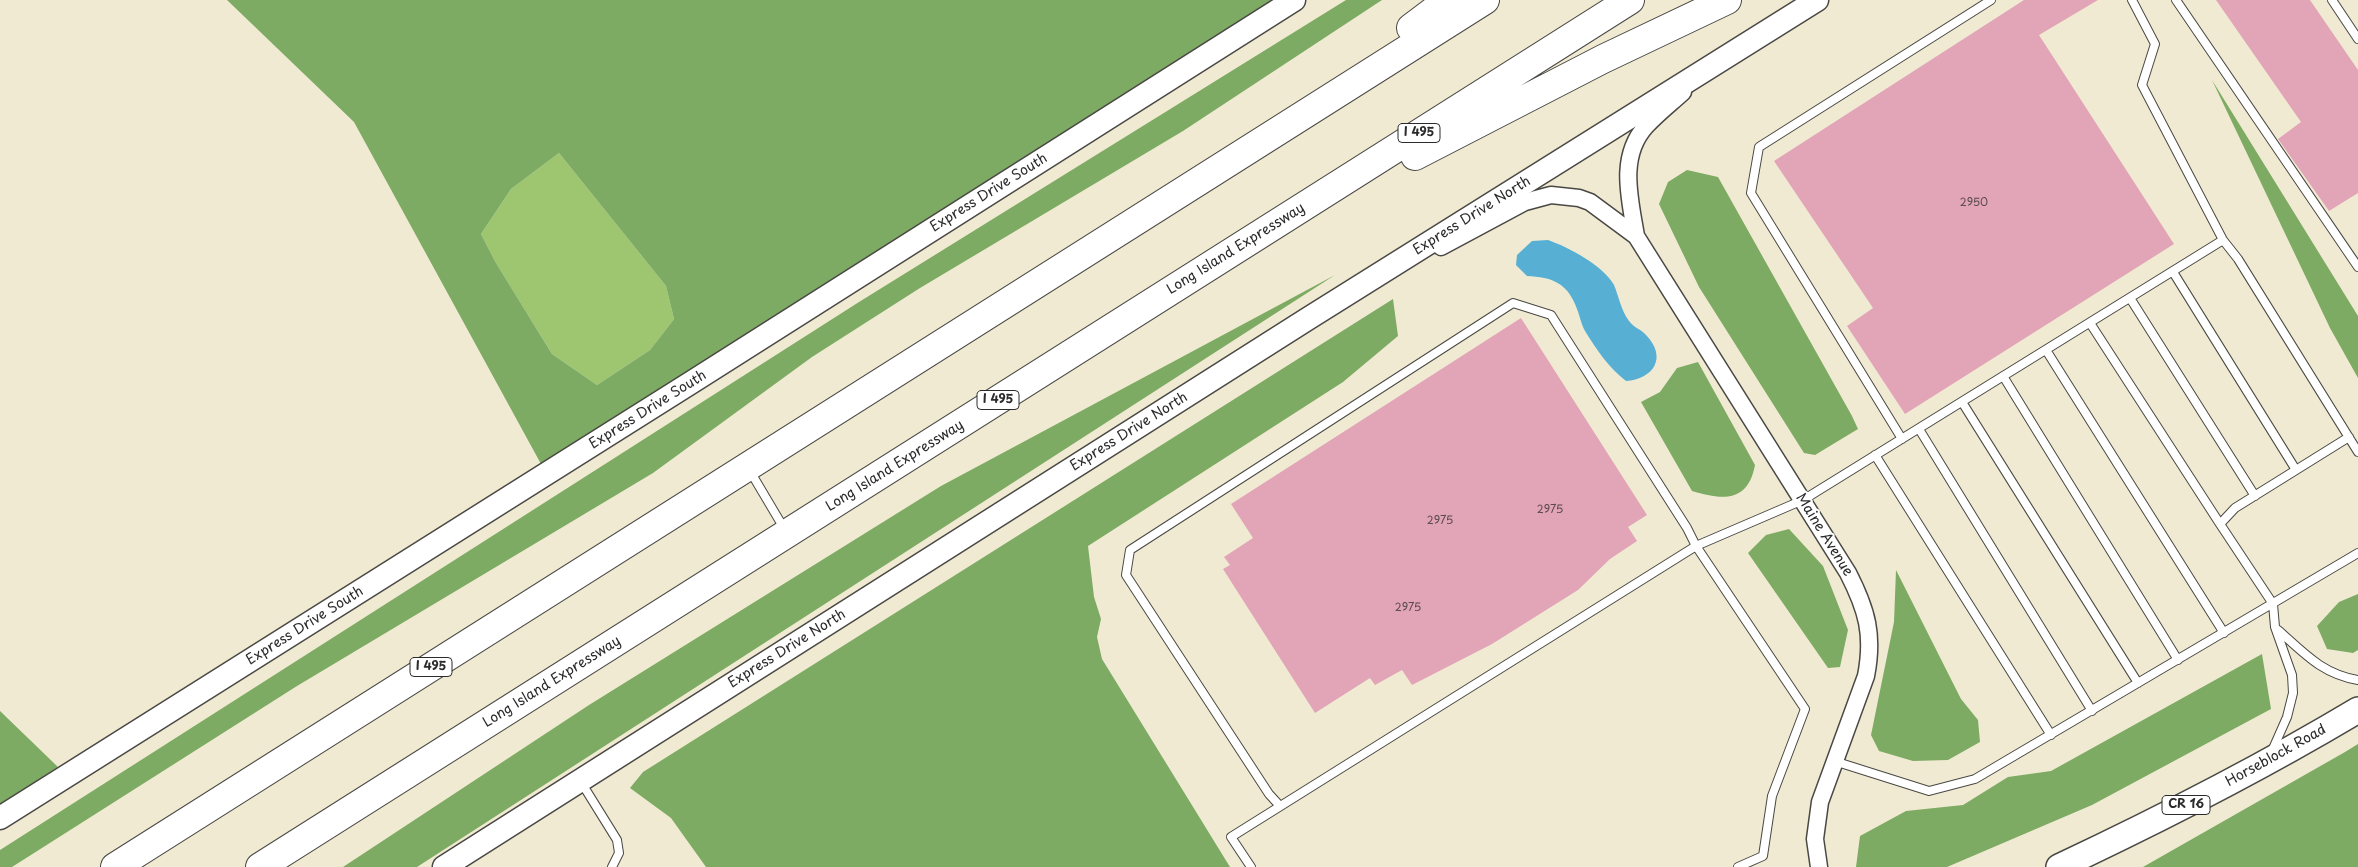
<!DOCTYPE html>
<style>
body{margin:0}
canvas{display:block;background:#f0ead2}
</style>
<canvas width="2358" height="867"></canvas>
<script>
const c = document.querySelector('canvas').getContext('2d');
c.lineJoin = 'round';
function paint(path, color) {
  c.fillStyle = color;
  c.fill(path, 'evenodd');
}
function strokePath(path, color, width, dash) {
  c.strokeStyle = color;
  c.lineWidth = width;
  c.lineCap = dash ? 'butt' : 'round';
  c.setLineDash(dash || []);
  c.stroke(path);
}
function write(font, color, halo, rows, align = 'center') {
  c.font = font + ' "Playpen Sans",sans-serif';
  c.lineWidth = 4;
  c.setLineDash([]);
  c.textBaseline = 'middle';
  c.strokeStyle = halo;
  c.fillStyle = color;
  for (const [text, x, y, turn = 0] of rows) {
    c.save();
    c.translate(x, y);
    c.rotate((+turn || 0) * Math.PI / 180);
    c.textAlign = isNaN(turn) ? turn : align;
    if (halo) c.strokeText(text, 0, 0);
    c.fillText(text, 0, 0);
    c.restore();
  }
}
paint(new Path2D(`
 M559,153L666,286L674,319L650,350L597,385L552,354L496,263L481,234L511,189Z`), '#9ec671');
paint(new Path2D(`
 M227,0H1293L541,464L354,122ZM559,153L666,286L674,319L650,350L597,385L552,354L496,263L481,234L511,189Z
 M1346,0H1382L1183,131L920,288L812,357L653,473L297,686L12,867H0V850L859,302Z
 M2212,80L2358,316V378L2330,328Z
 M1687,170L1718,177L1852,416L1858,429L1815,455L1804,453L1699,287L1659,204L1668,182Z
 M1335,275L417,867H343L589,705L941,486Z
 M1393,299L1398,336L1343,382L1088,546L1094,597L1101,619L1097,637L1102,659L1230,867H706L671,818L630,788L643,772Z
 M1698,362L1755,465C1748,503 1722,500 1692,491L1641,402L1660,392L1677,368Z
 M1789,529L1823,566L1848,630L1840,667L1828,668L1748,553L1766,535Z
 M1896,570L1961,699L1978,720L1980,742L1948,760L1913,761L1879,751L1871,735L1894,622Z
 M2358,594V650L2353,653L2327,649L2317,626L2339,602Z
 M2262,654L2271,709L2092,805L1947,867H1856L1860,836L1906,811L1963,805L2008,777L2051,771Z
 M0,711L58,767L0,805Z
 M2358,744V867H2143L2345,752Z`), '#7eab63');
paint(new Path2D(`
 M1548,240C1568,247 1604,266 1614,285C1619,297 1621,310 1629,321C1634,328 1641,329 1646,335C1668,358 1653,379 1626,381C1609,368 1596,349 1585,331C1581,324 1580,316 1577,309C1568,283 1552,277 1527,276L1516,265L1517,255L1532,241Z`), '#57afd4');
paint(new Path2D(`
 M2024,0H2098L2039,35L2174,244L1905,414L1847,326L1873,308L1774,161Z
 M2216,0H2310L2358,70V193L2329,211L2278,139L2301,122Z
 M1521,318L1647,515L1628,527L1637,541L1610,559L1578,590L1492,644L1412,685L1402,670L1375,685L1370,678L1315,713L1223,569L1230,565L1224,557L1253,538L1231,504Z`), '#e2a4b7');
const service = new Path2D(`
 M2132,0L2155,44L2142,85L2223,240L2238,259L2358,452
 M2176,0L2358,267
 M2332,0L2358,39
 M2173,272L2296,470
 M2130,298L2255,496
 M2090,323L2220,524
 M2046,350L2224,633
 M2003,376L2178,660
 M1962,402L2138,683
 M1919,429L2092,711
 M1902,439L1751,193L1759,147L1991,0
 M1875,455L2051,735
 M750,471L785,530
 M2278,630C2304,653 2322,674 2358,680
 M2272,751L2287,717L2293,693L2292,675L2275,627L2273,604L2220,524L2235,508L2349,437
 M1834,761L1929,791L1975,779L2358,553
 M581,782L617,840L619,853L612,867
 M1280,806L1269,794L1126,575L1130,550L1513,303L1551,315L1687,528L1696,546L1805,709L1772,796L1763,856L1738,867
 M1251,867L1231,837L1696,546L1803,500L2223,240`);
const minor = new Path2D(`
 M1636,236C1630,199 1618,157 1646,126C1657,114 1671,103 1683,92
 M1441,247L1525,202L1551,195L1579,198L1590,202L1636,236L1848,573C1867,610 1874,635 1866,676L1820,802L1815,839L1819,867`);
const secondary = new Path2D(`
 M0,818L692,382L1294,0
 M444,867L1309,318L1817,0`);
const primary = new Path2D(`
 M2059,867C2161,819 2261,768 2358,710`);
const motorway = new Path2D(`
 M1411,28L1448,0
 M1415,156L1603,59L1727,0
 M115,867L1485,0
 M260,867L1630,0`);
strokePath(service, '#494844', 10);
strokePath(minor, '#494844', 19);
strokePath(secondary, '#494844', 25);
strokePath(primary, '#494844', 28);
strokePath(motorway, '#494844', 30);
strokePath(service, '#fff', 8);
strokePath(minor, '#fff', 16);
strokePath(secondary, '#fff', 22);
strokePath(primary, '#fff', 25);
strokePath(motorway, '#fff', 28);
write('11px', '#59494e', null, [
 ["2950",1974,203],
 ["2975",1550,510],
 ["2975",1440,521],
 ["2975",1408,608]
]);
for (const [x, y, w] of [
 [1419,133,42],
 [998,400,42],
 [431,667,42],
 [2186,805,48]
]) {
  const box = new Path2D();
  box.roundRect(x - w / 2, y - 9.5, w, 19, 4);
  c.fillStyle = '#fff';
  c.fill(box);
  strokePath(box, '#2b2b2b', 1);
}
write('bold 12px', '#2b2b2b', null, [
 ["I 495",1419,133],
 ["I 495",998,400],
 ["I 495",431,667],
 ["CR 16",2186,805]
]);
write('14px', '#2b2b2b', '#fff', [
 ["Express Drive South",989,193,-32],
 ["Express Drive North",1472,216,-32],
 ["Long Island Expressway",1236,249,-32],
 ["Express Drive South",648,410,-32],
 ["Express Drive North",1129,432,-32],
 ["Long Island Expressway",895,466,-32],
 ["Maine Avenue",1824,535,58],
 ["Express Drive South",305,626,-32],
 ["Express Drive North",787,649,-32],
 ["Long Island Expressway",552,682,-32],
 ["Horseblock Road",2276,756,-29]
]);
</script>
